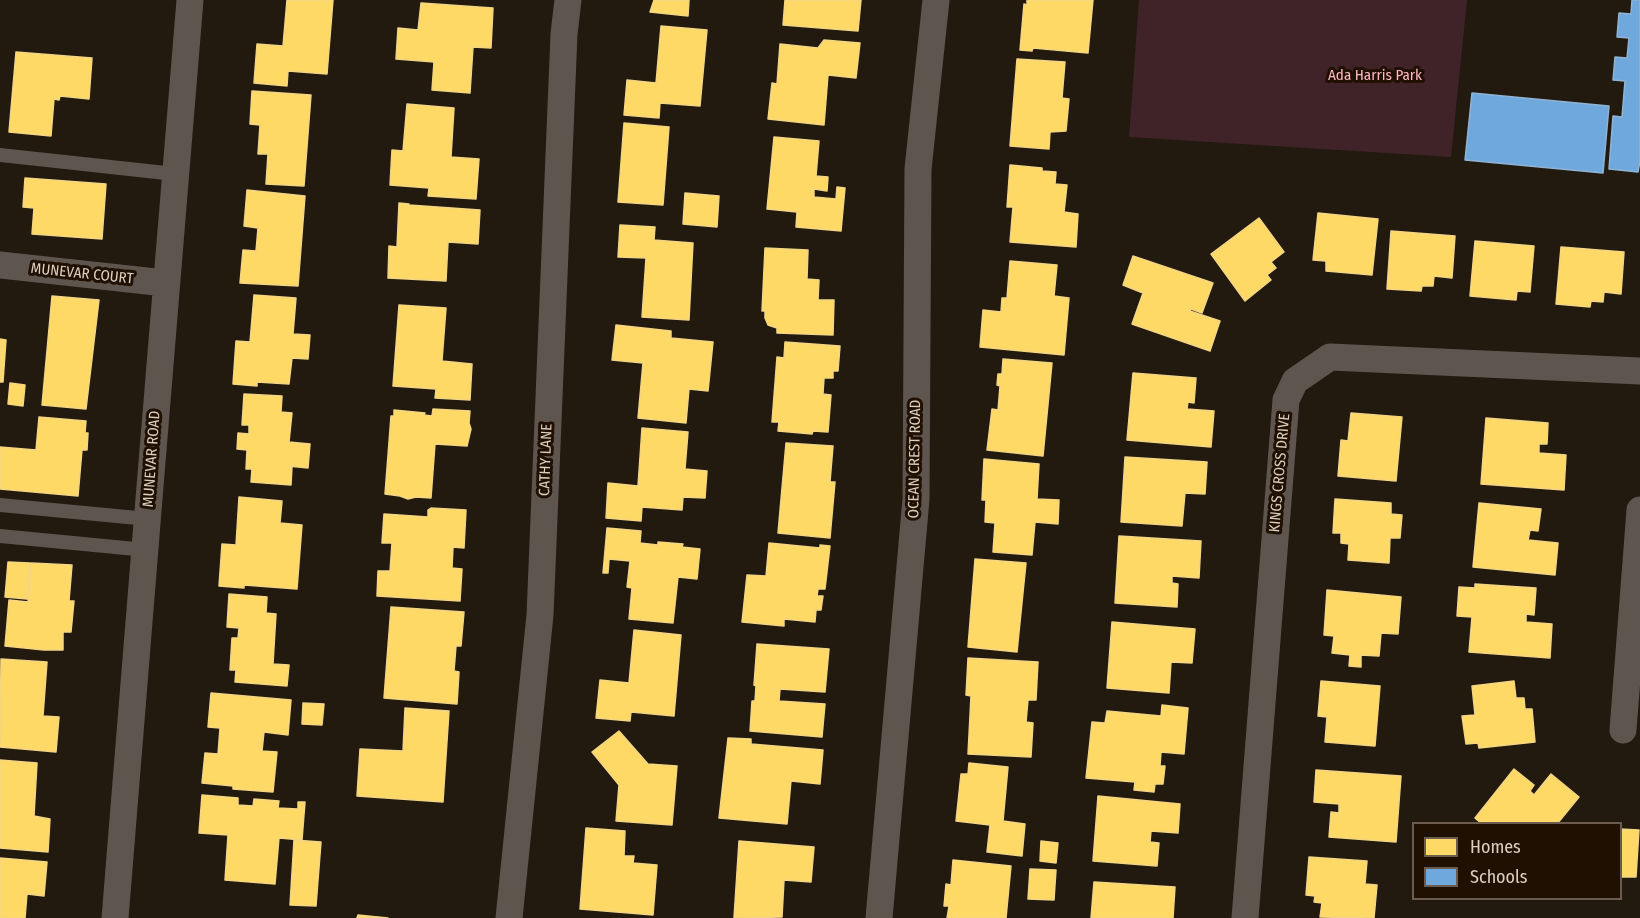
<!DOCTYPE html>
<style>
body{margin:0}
#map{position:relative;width:1640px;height:918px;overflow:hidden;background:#22190f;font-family:"Fira Sans Condensed",sans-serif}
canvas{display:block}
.legend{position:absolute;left:1412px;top:822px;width:210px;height:78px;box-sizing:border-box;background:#201001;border:2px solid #6b5c4f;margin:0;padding:8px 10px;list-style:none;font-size:18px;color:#dbcfc3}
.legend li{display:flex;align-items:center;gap:12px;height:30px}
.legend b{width:30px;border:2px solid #6b5c4f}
</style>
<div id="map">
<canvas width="1640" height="918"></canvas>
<ul class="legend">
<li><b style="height:16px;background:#ffd966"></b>Homes</li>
<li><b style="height:16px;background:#6fa8dc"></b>Schools</li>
</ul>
</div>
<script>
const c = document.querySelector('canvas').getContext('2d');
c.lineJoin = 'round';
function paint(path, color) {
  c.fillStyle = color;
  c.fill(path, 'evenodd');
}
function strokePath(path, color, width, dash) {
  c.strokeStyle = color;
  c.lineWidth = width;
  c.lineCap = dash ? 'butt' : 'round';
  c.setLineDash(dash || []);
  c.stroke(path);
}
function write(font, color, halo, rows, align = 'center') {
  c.font = font + ' "Fira Sans Condensed",sans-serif';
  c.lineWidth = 6;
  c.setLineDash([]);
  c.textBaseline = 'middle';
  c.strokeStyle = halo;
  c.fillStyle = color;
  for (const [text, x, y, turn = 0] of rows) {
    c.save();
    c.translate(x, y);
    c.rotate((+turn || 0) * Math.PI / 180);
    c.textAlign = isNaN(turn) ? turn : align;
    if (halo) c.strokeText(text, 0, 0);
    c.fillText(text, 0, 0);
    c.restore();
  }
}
paint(new Path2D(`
 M1139,0H1467L1451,157L1129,137Z`), '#3f2329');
const homes = new Path2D(`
 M287,0H333L327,74L288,71L287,86L254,83L257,44L283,46Z
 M654,0H689L688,16L650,12Z
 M785,0H861L858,31L783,25Z
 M1027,0H1093L1088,53L1033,48L1032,51L1020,50L1024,4L1027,5Z
 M421,3L493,8L491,48L473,47L470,93L432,90L434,62L396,59L398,28L418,30Z
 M661,26L707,30L700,106L660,103L659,118L624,115L627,80L656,83Z
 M824,40L860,43L856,78L828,75L824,125L768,119L772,83L777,84L780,44L818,48Z
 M16,52L92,58L89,99L60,96L59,100L54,99L51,136L9,132Z
 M1017,59L1065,62L1062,98L1069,99L1066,131L1050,132L1049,149L1010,146Z
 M252,91L311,95L304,186L266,184L268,154H258L260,125L250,124Z
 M407,104L454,108L451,157L479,159L476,199L428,196L429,188L390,185L392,150L403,151Z
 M624,123L669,127L663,205L618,202Z
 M774,137L819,141L816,176L828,177L827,191L814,189V197L836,199L837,187L845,188L841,231L796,227L797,212L767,209Z
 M1010,165L1042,168V171L1056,172L1055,184L1067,185L1064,212L1078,214L1076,247L1010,242L1013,207H1007Z
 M25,178L106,184L102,239L32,234L34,208L23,207Z
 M247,190L305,196L298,286L240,283L243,250L256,251L258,228L244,226Z
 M685,193L719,196L717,227L683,224Z
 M399,203L409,204V205L480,210L478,244L448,242L446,281L388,278L389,246L397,247Z
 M1318,213L1378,219L1372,275L1326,271V261L1313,260Z
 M1259,218L1284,252L1271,262L1276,268L1267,275L1271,280L1245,301L1211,254Z
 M620,225L655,227L654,240L693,243L689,320L642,317L646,258L618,257Z
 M1391,231L1455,236L1452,278L1434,276L1433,286H1422L1421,291L1387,289Z
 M1475,241L1534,246L1530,292L1517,291L1516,300L1470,296Z
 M1561,247L1624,252L1621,294L1604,292L1603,302L1591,301L1590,307L1556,304Z
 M765,248L808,250L807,279L819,280L818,300H834L833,335L777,333V328L768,325L765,318V311H762Z
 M1133,256L1213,283L1202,313L1191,309L1190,311L1220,321L1210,351L1132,324L1143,293L1123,285Z
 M1010,261L1057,265L1054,296L1069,298L1064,355L980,347L983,310L1001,312L1002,298H1007Z
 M254,295L296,298L293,334L310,335L308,359L292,358L289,384L257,382V386L233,384L236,341L250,342Z
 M52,296L99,300L86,409L42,405Z
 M399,305L446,308L442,361L472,364L470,400L435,398L436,389L393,386Z
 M616,325L671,331V338L713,342L708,391L689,389L686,423L638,418L643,363L612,360Z
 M0,339L6,340L3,382H0Z
 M785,342L840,346L838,371H833V378H824L823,394L831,395L828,432L813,431L812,434L778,431L779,422H772L777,357L784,358Z
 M1003,359L1052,363L1043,456L987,450L992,409L998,410L1000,386L997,385L998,374H1002Z
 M1133,373L1196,378L1194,403L1188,402L1187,409L1214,411L1211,447L1127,440Z
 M10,383L25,385L23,406L8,404Z
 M244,394L282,396L281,412L292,413L289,442L310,444L308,468L288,466L292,467L291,485L251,482L252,469H246L247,450L237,449L238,433L249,434V425H242Z
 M433,409L470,411L469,423L471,429L467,446L435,444L431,498L416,497L408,499L400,496L385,494L391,416H394V410L425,413L424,415L432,416Z
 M1351,413L1402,417L1396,481L1338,476L1341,440L1348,441Z
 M39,417L86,421L85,433H88L87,450H82L78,496L0,489V447L36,450Z
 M1486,418L1548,423L1547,444H1539V453L1566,455L1564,490L1481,484Z
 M642,428L688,432L685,469L707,471L705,498L683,497L682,510L642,507L641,521L606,518L608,483L638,486Z
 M786,443L833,446L830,482H835L830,538L778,533Z
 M1125,457L1207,462L1205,494L1185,493L1182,526L1121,522Z
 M984,459L1039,464L1037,499L1059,500L1058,524L1035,522L1032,555L993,552L995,523L985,522L986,500H982Z
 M239,497L282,501L280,523L302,525L297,589L244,585V588L219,586L222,544L236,545Z
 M1335,499L1391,503V514L1402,515L1400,538H1390L1389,563L1348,560L1349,544L1341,543V533H1333Z
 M1479,503L1541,509L1538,531L1530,530L1528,540L1558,543L1555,575L1473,567Z
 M431,508L466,510L464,548L453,547L452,568L462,569L460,601L377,596L378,571H390L392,543H382L384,514L428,517V510Z
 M607,528L641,531L640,543L658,545V542L683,544L682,547L700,549L697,579L678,577L673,623L629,619L632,588L627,587L630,561L609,559L608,573H603Z
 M1119,536L1201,541L1199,578L1172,576V583L1178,584L1177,607L1115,603Z
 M769,543L820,548V545L830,546L825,589H818L817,596H823L821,610H816L815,622L784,619V626L742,622L747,575L766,576Z
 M975,559L1026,563L1017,652L968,647Z
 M8,562L30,563L27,599L5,597Z
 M31,563L72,565L69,601H74L71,632H63V650H44L5,646L9,600L28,602Z
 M1475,584L1536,588L1534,615L1526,614V622L1552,624L1550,658L1469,652L1472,617L1457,616L1459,587L1475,588Z
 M1327,590L1401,597L1398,634L1381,633L1379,656L1361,655V667L1349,666L1350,655L1332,653L1334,636L1324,635Z
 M229,594L267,597L266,613L276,614L273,664L289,665L287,686L235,682L236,670H230L232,638H238L239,628L227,627Z
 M391,607L464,612L461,646H456L454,671L459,672L457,704L384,698Z
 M1112,622L1195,629L1192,663L1171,662L1169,693L1107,688Z
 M634,630L681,635L674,716L631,712L630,721L596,718L600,680L629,683Z
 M757,644L829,649L825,692L780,689L779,701L825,704L822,737L750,731L752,701H755L756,686L754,685Z
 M968,658L1038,662L1036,700H1028L1026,722L1033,723L1031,757L968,754L971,696L966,695Z
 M1,659L47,662L43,716L59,717L56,752L0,747Z
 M1321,681L1380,686L1375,746L1325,742L1327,717L1318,716Z
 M1514,681L1516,698H1524L1525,709H1532L1535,742L1479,748L1478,743L1466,744L1462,716L1475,715L1472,686Z
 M211,693L291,700L288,735L264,732L262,751L277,752L273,792L233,789V786L202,783L205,753L218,754L220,728L208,727Z
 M303,703L324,704L322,725L302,724Z
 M1162,705L1188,708L1184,754L1161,752L1160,766H1165L1163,784H1155L1154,792L1134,790L1135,782L1086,778L1092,722L1105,723L1107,711L1161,716Z
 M405,708L449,711L443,802L357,796L360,749L403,751Z
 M619,731L648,764L677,766L672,825L616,821L619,785L592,752Z
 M728,738L751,739V744L823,750L820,784L791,781L787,824L719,818Z
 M0,760L37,763L34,816L50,819L48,852L0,848Z
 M969,763L1008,767L1003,821L1025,824L1022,856L987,852L990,825L956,821L961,774H968Z
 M1514,769L1534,785L1530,791L1534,795L1551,774L1579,797L1557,824H1482L1475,818Z
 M1316,770L1401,776L1396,842L1329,837L1331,812L1339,813V804L1314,802Z
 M202,795L238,798V805L253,806L254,799L279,801L278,808L298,809V802H305L302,840L279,838L275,884L225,880L228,835L199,833Z
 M1098,796L1180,804L1178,833L1151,831L1150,842L1159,843L1157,866L1093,861Z
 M586,828L625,831L624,856H634L633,863L657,865L653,915L580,909Z
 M1620,829L1639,830L1636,877H1620Z
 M294,840L321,842L316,906L290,905Z
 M739,841L814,847L811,882L784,880L782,917L734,918Z
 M1041,841L1058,843L1056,863L1040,861Z
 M1309,857L1367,861L1365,884L1377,885L1374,918L1320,917L1322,903L1314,902L1315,896L1306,895Z
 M0,858L47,862L44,896L27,894L25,918H0Z
 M953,860L1011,866L1006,918H947L949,906H944L946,884L951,885Z
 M1030,869L1056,870L1054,900L1028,899Z
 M1094,882L1175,887L1173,918H1091Z
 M358,915L388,918H357Z`);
paint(homes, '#ffd966');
strokePath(homes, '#f4d682', 1.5);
const schools = new Path2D(`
 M1632,0H1640V161L1638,172L1609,169L1613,116L1622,117L1625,81L1613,80L1615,57L1627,58L1629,38L1617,37L1619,13L1631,14Z
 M1472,93L1609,106L1603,173L1465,160Z`);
paint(schools, '#6fa8dc');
strokePath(schools, '#8fb4d4', 1.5);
strokePath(new Path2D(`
 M0,155L175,174
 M0,505L148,519
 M0,536L146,550`), '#5e554e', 14);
strokePath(new Path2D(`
 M0,265L165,283
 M1623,730L1640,510
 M115,918C141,612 163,306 190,0
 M509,918L540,615L564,34L568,0
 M879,918L916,499L918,169L936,0
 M1245,918L1286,400L1295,381L1330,357L1640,371`), '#5e554e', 27);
write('15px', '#fdb8c8', '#201001', [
 ["Ada Harris Park",1375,76]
]);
write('15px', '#dbcfc3', '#201001', [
 ["MUNEVAR COURT",82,274,6],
 ["MUNEVAR ROAD",152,459,-86],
 ["OCEAN CREST ROAD",915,459,-89],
 ["CATHY LANE",546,460,-88],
 ["KINGS CROSS DRIVE",1280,473,-85]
]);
</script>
